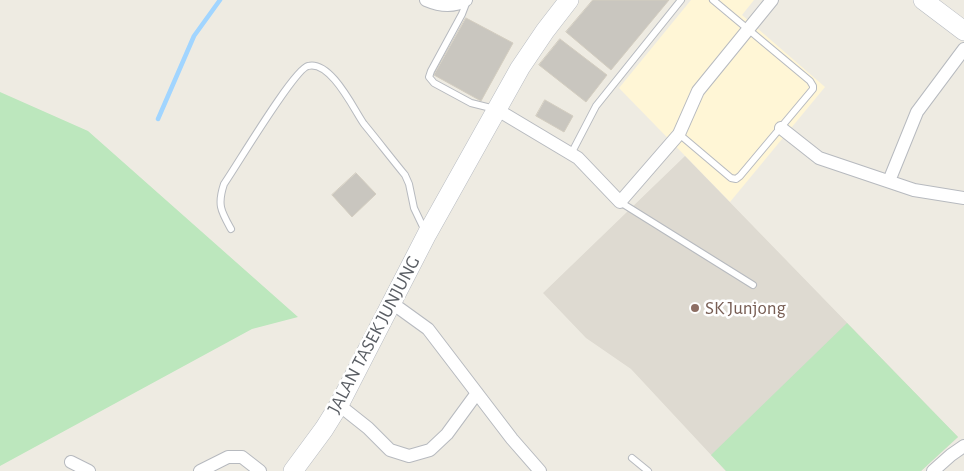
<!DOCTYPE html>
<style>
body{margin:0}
canvas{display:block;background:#eeebe2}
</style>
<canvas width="964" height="471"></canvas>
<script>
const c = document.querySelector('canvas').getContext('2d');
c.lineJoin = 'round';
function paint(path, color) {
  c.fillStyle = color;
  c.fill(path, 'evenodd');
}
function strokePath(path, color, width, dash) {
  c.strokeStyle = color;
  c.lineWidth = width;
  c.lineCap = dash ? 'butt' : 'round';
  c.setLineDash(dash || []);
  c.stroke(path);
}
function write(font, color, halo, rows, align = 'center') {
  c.font = font + ' "Alegreya Sans",sans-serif';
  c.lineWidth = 5;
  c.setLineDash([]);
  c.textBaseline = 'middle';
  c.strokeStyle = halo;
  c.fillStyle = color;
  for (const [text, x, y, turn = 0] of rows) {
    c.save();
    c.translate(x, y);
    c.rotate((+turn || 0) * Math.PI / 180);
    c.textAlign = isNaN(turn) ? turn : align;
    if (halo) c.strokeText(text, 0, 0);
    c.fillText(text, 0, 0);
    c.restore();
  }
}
paint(new Path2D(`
 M691,0H754L742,15L825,87L730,202L619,88Z`), '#fff6d6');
paint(new Path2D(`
 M685,156L958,437L921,471H726L631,369L586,338L543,293Z`), '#dedad1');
paint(new Path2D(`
 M0,92L88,131L298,317L252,329L0,466Z
 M847,323L958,437L921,471H726L711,455Z`), '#bce7bd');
strokePath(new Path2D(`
 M158,119L194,36L220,0`), '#a1d5ff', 4.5);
const building = new Path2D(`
 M593,0H669L611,70L566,32Z
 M466,18L513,43L481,101L434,75Z
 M560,39L607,75L586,102L539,65Z
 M545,100L573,116L564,132L536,116Z
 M356,173L376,194L352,217L332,195Z`);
paint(building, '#c9c6bf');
strokePath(building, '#d3cdc0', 1);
const lane = new Path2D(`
 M467,1L462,14L431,71L429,77L434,83L471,103L495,109
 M679,134L731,178L736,179L740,176L813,89V86L810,81L713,0
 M571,154L596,106L681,0
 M620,202L753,285
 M231,229C221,211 217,205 224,184C236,167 294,69 308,66C331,60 354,110 364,124C378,141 391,158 405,175L409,184L414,208L425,231
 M632,458L648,471`);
const street = new Path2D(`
 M426,0C440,6 453,8 466,0
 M496,109L578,158L620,202L679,134L698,91L772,0
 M781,128L819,158L914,190L964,198
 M889,181L917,112L964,49
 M392,303L428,329L512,439L540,471
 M339,405L368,428L390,450L409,456L430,450L447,434L477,393
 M71,462L89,471
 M200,471L228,457H242L260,471
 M933,471L951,455L964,446`);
const secondary = new Path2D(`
 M923,0L964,31
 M293,471L324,429L339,405L427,234L520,68L545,31L569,0`);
strokePath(lane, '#b7babf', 8);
strokePath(street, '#b7babf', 14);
strokePath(secondary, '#b7bbc1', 20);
strokePath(lane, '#fff', 6);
strokePath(street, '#fff', 12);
strokePath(secondary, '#fff', 19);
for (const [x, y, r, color] of [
 [695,308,5,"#8d6e63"]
]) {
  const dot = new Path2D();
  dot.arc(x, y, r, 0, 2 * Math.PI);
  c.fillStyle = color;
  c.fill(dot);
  strokePath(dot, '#fff', 2);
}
write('19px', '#785e54', '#fff', [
 ["SK Junjong",705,308]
], 'left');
write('19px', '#5a5e64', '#fff', [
 ["JALAN TASEK JUNJUNG",374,335,-62]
]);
</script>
